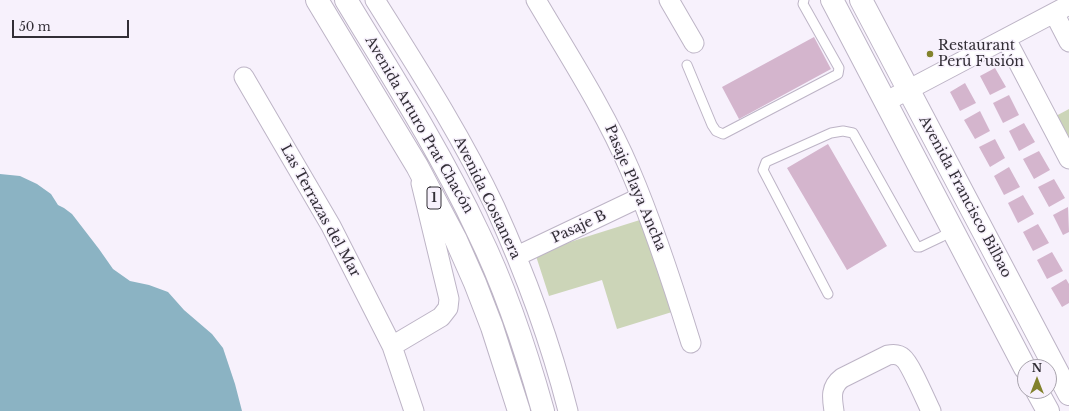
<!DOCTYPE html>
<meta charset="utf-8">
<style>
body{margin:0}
#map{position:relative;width:1069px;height:411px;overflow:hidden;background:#f7f1fc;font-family:"Libre Baskerville",serif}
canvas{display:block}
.north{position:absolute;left:1017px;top:359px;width:40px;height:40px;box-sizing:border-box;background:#f7f1fc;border:1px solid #a8a3ad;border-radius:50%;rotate:0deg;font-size:11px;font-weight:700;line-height:16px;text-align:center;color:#322e36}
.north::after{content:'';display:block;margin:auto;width:14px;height:18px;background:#82822c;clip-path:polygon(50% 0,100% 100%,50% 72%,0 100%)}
.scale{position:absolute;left:12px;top:20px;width:117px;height:18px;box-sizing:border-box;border:2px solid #322e36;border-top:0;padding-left:5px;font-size:12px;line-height:14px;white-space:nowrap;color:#322e36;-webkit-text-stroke:3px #f7f1fc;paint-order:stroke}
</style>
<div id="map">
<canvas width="1069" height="411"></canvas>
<div class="north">N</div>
<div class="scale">50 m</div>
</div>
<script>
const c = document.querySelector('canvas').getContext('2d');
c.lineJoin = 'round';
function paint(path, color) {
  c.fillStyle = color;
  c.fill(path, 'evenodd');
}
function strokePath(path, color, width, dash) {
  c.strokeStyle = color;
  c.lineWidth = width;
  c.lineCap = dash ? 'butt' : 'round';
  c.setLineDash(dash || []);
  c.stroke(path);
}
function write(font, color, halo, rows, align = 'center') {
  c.font = font + ' "Libre Baskerville",serif';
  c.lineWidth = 3;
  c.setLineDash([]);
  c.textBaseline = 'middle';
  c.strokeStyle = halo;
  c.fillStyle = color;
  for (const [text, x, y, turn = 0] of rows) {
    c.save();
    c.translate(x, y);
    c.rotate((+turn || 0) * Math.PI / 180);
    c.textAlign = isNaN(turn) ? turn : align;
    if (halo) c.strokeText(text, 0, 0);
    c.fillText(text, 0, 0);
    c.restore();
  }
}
paint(new Path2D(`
 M1069,109V147L1054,117Z
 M643,219L672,312L617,329L602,280L549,296L535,253Z`), '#ccd5b8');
paint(new Path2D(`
 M0,174L20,176L37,184L51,194L58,205L64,208L72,214L99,249L113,269L130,281L149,285L168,292L184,310L212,334L223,348L235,384L242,411H0Z`), '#8bb3c3');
paint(new Path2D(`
 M814,37L831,69L739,119L722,87Z
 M995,68L1006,87L990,95L980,76Z
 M965,83L976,103L960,111L950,92Z
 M1009,95L1019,115L1003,123L993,103Z
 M980,111L990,131L975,139L964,120Z
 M1024,123L1035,142L1019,151L1009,131Z
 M995,139L1005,158L990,167L979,147Z
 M828,144L887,246L847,270L787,168Z
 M1039,151L1050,170L1034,179L1023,159Z
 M1009,167L1020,187L1004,195L994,176Z
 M1054,179L1065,198L1049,207L1038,187Z
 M1023,195L1034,214L1018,223L1008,203Z
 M1068,207L1069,232L1063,235L1053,215Z
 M1038,224L1049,243L1033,251L1023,232Z
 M1052,252L1063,271L1047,279L1037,260Z
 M1066,279L1069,284V303L1062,307L1051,288Z`), '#d4b5cd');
const lane = new Path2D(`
 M687,65L712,125L716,131L723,134L838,74L839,68L803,4L804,0
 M828,294L763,170L766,162L831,133L843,131L853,133L917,247H920L941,237L952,231`);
const street = new Path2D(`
 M375,0C417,67 461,135 495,207C525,273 550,340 568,411
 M536,0C569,56 605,111 630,170C654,226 673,285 691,343
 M669,0L694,43
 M1054,13L1069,42
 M1006,39L1069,159
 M244,77L331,226L392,346L414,411
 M885,102L1069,5
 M517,256L641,197
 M392,346L441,317L448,308L449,299L421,183
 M834,411C832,398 830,387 842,378L888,355C893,354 899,354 903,358C910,363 926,401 931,411`);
const secondary = new Path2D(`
 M832,0L1025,368
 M861,0L1069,394
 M1037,391L1048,411`);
const primary = new Path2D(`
 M317,0L417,166L456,240L475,283L492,327L519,411
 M346,0C392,76 440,151 478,232C506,289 526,350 543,411`);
strokePath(lane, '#bdb4c6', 11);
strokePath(street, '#bdb4c6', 21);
strokePath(secondary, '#bdb4c6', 24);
strokePath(primary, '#bdb4c6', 24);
strokePath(lane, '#fff', 9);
strokePath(street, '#fff', 19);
strokePath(secondary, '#fff', 22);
strokePath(primary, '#fff', 22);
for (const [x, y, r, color] of [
 [930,54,4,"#82822c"]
]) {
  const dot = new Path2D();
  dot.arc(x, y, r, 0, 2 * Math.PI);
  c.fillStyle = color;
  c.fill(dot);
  strokePath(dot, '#f7f1fc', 1.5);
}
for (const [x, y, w] of [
 [434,198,14]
]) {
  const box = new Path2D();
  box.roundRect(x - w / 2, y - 11, w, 22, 3);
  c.fillStyle = '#f7f1fc';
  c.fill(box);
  strokePath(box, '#322e36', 1);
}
write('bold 13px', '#322e36', null, [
 ["1",434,198]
]);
write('14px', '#322e36', '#f7f1fc', [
 ["Restaurant",938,46],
 ["Perú Fusión",938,62]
], 'left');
write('14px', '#322e36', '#f7f1fc', [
 ["Avenida Arturo Prat Chacón",419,125,60],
 ["Pasaje Playa Ancha",635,188,67],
 ["Avenida Francisco Bilbao",965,197,62],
 ["Avenida Costanera",487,198,64],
 ["Las Terrazas del Mar",320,211,61],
 ["Pasaje B",579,227,-25]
]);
</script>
